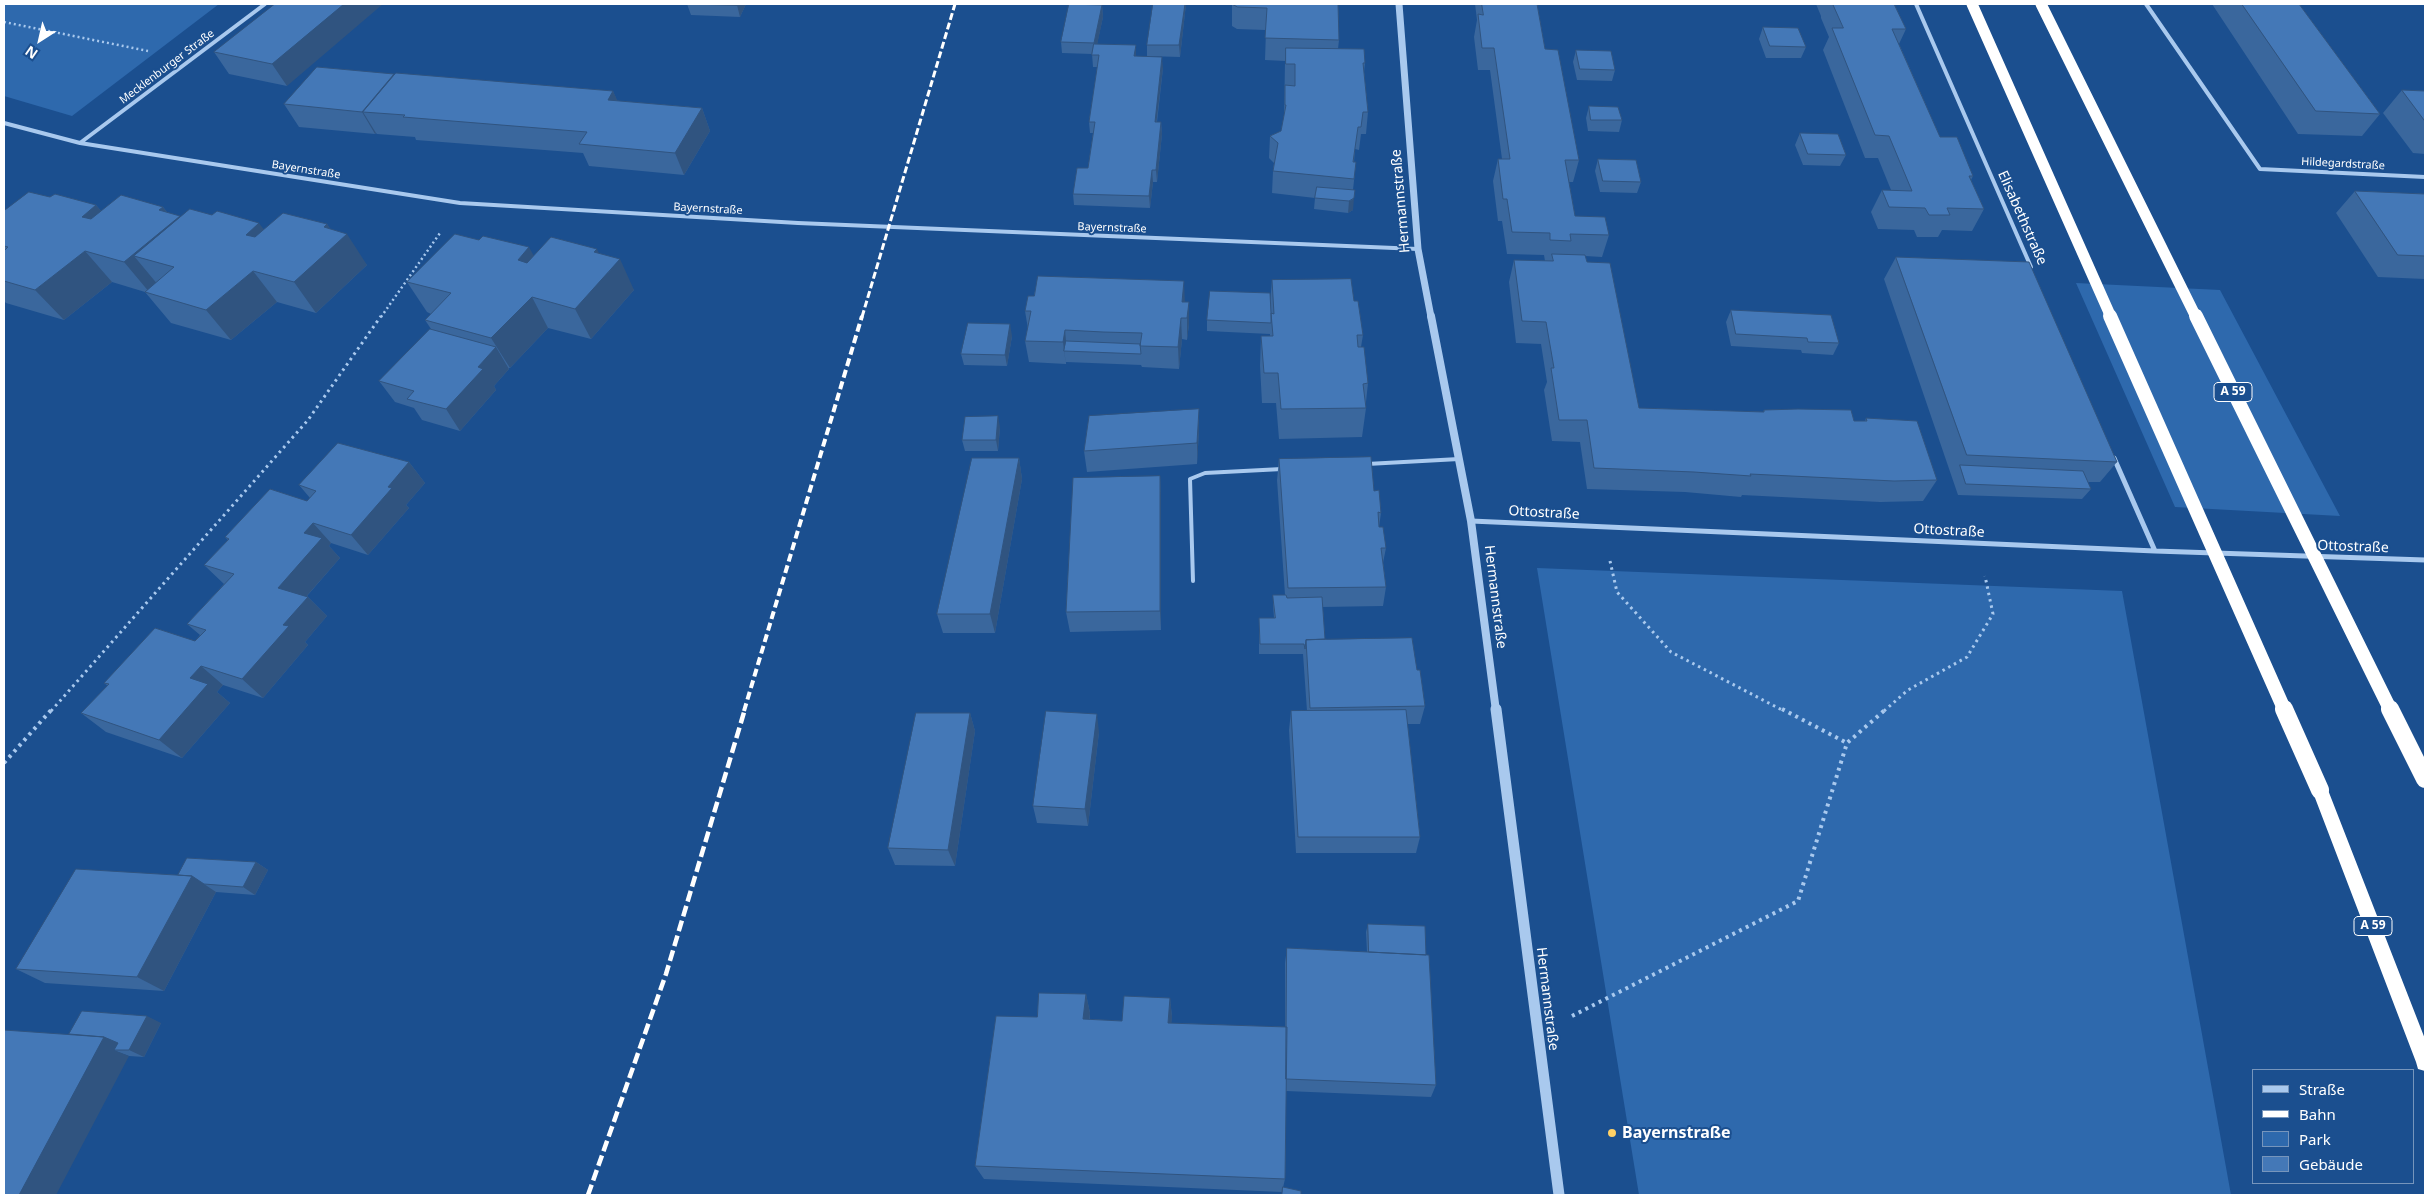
<!DOCTYPE html>
<meta charset="utf-8">
<style>
body{margin:0}
#map{position:relative;width:2429px;height:1199px;overflow:hidden;background:#1b4f8f;font-family:"Noto Sans",sans-serif}
canvas{display:block}
.frame{position:absolute;inset:0;border:5px solid #fff;pointer-events:none}
.legend{position:absolute;left:2252px;top:1069px;width:162px;height:115px;box-sizing:border-box;background:#1b4f8f;border:1px solid #7695bc;margin:0;padding:6px 9px;list-style:none;font-size:15px;color:#fff}
.legend li{display:flex;align-items:center;gap:10px;height:25px}
.legend b{width:25px;border:1px solid #7695bc}
.north{position:absolute;left:15px;top:15px;width:50px;height:50px;-webkit-text-stroke:4px #1b4f8f;paint-order:stroke;rotate:215deg;font-size:14px;font-weight:700;line-height:20px;text-align:center;color:#fff}
.north::after{content:'';display:block;margin:auto;width:18px;height:22px;background:#fff;clip-path:polygon(50% 0,100% 100%,50% 72%,0 100%)}
</style>
<div id="map">
<canvas width="2429" height="1199"></canvas>
<div class="frame"></div>
<ul class="legend">
<li><b style="height:6px;background:#a9c9ee"></b>Straße</li>
<li><b style="height:6px;background:#fff"></b>Bahn</li>
<li><b style="height:14px;background:#2e69ad"></b>Park</li>
<li><b style="height:14px;background:#4478b7"></b>Gebäude</li>
</ul>
<div class="north">N</div>
</div>
<script>
const c = document.querySelector('canvas').getContext('2d');
c.lineJoin = 'round';
function paint(path, color) {
  c.fillStyle = color;
  c.fill(path, 'evenodd');
}
function strokePath(path, color, width, dash) {
  c.strokeStyle = color;
  c.lineWidth = width;
  c.lineCap = dash ? 'butt' : 'round';
  c.setLineDash(dash || []);
  c.stroke(path);
}
function write(font, color, halo, rows, align = 'center') {
  c.font = font + ' "Noto Sans",sans-serif';
  c.lineWidth = 4;
  c.setLineDash([]);
  c.textBaseline = 'middle';
  c.strokeStyle = halo;
  c.fillStyle = color;
  for (const [text, x, y, turn = 0] of rows) {
    c.save();
    c.translate(x, y);
    c.rotate((+turn || 0) * Math.PI / 180);
    c.textAlign = isNaN(turn) ? turn : align;
    if (halo) c.strokeText(text, 0, 0);
    c.fillText(text, 0, 0);
    c.restore();
  }
}
paint(new Path2D(`
 M4,4H219L72,116L4,96Z
 M2076,283L2220,290L2340,516L2175,507Z
 M1537,568L2122,591L2231,1195H1639Z`), '#2e69ad');
strokePath(new Path2D(`
 M4,22L148,51
 M381,317L440,233`), '#a9c9ee', 2.5, [2, 3]);
strokePath(new Path2D(`
 M1610,561L1617,592L1671,652L1784,711
 M51,711L308,420L381,316
 M1884,711L1908,690L1967,657L1993,614L1985,576`), '#a9c9ee', 3, [2.5, 4]);
strokePath(new Path2D(`
 M1782,709L1847,743
 M4,763L52,709
 M1572,1016L1798,901L1847,743L1886,709`), '#a9c9ee', 4, [3, 4.5]);
strokePath(new Path2D(`
 M1367,464L1459,459
 M1193,581L1190,479L1205,473L1282,469`), '#a9c9ee', 4);
strokePath(new Path2D(`
 M1916,4L2031,267
 M2146,4L2260,169L2425,177
 M4,123L80,143L460,203L798,223L1418,249
 M80,143L265,4`), '#a9c9ee', 4);
strokePath(new Path2D(`
 M2114,458L2155,551
 M1471,521L2155,551L2425,560`), '#a9c9ee', 5);
strokePath(new Path2D(`
 M1399,4L1418,249L1431,317`), '#a9c9ee', 7);
strokePath(new Path2D(`
 M1431,316L1471,521L1496,711`), '#a9c9ee', 8);
strokePath(new Path2D(`
 M1496,709L1559,1195`), '#a9c9ee', 11);
paint(new Path2D(`
 M2320,783L2326,785L2328,790L2425,1039V1071L2418,1069L2416,1062L2312,790L2314,785Z`), '#fff');
strokePath(new Path2D(`
 M862,317L955,4`), '#fff', 3, [7, 3]);
strokePath(new Path2D(`
 M744,711L862,316`), '#fff', 4, [8, 4]);
strokePath(new Path2D(`
 M588,1195L666,974L745,709`), '#fff', 4.5, [11, 4.5]);
strokePath(new Path2D(`
 M1972,4L2111,317
 M2041,4L2196,317`), '#fff', 11);
strokePath(new Path2D(`
 M2110,316L2285,711
 M2196,316L2391,711`), '#fff', 14);
strokePath(new Path2D(`
 M2284,709L2320,790
 M2390,709L2425,779`), '#fff', 18);
paint(new Path2D(`
 M275,4L287,86L229,74L214,52Z
 M687,4H746L740,17L691,15Z
 M1186,4L1180,57L1147,56V45Z
 M1232,4H1338L1339,40L1338,49L1365,63L1364,72L1368,112L1366,134H1361L1359,150L1355,149L1354,162H1356L1353,190V210L1348,213L1314,209L1315,198L1272,193L1273,171L1274,163L1269,158L1270,136L1281,131L1284,119L1285,61L1265,60L1266,30L1237,29L1232,26Z
 M1475,4H1537L1545,49L1579,160L1573,182H1569L1575,216L1609,235L1602,257L1585,256L1587,262L1639,408L1763,412L1764,410L1854,421H1865L1866,418L1937,480L1923,501L1880,502L1742,495L1741,497L1685,492L1587,489L1580,442L1552,441L1544,390L1547,382L1541,344L1516,343L1509,282L1514,260L1545,261L1544,255L1507,254L1502,221H1498L1493,181L1498,159H1502L1490,70H1478L1474,37L1477,20Z
 M1816,4H1894L1906,29L1899,44L1940,137L1973,176L1971,180L1984,209L1972,231L1942,230L1938,237H1917L1914,230L1878,229L1871,212L1882,190H1891L1878,158H1865L1823,50L1829,37L1821,18V16Z
 M2212,4H2299L2380,114L2362,136L2298,134Z
 M1102,5L1103,17L1097,44L1136,56L1163,68L1157,122H1161L1162,134L1157,182H1153L1150,208L1074,205L1073,194L1088,168L1093,133H1090L1089,122L1098,67H1093L1092,54L1062,53L1061,42Z
 M1763,27L1806,47L1801,58H1766L1759,39Z
 M1576,50L1615,70L1612,81L1577,80L1573,62Z
 M394,75L613,91L617,101L702,108L710,131L684,175L589,166L583,153L416,140L415,137L377,134L376,133L375,134L299,127L284,104Z
 M2402,90L2425,91V154L2413,153L2383,113Z
 M1589,106L1622,120L1619,132L1588,131L1586,118Z
 M1800,133L1846,155L1840,166L1803,165L1795,145Z
 M1598,159L1641,182L1637,193L1600,192L1595,171Z
 M2355,191L2425,194V279L2378,277L2336,213Z
 M50,197L96,205L101,211L163,207L167,212L181,217L264,229L327,224L330,229L367,265L316,313L277,302L231,340L171,323L145,292L112,282L64,320L6,303L4,301V211Z
 M479,240L533,256L598,253L634,290L591,339L548,328L510,368H509V369L494,386L496,390L460,431L422,420L414,408L395,402L379,381L431,329L425,320L431,314L427,312L407,282Z
 M1896,257L2117,462L2100,482H2088L2091,489L2082,499L1958,495L1884,279Z
 M1272,280L1354,301L1363,335L1361,347L1368,383L1366,402V408L1362,437L1279,439L1276,403H1262L1260,366L1261,336H1270V334L1207,331V320L1270,303Z
 M1185,302L1189,324L1187,340L1182,339L1179,369L1142,367L1141,365L1066,362V364L1029,362L1025,341L1028,329L1025,311Z
 M1731,310L1839,343L1833,355L1802,353L1801,350L1731,346L1726,322Z
 M1012,336L1007,366L964,365L961,354Z
 M1199,409V430L1197,464L1087,472L1084,451Z
 M1000,427L998,451H965L962,440Z
 M1019,458L1022,479L995,633H943L937,614Z
 M1279,459L1374,491L1381,513L1379,527L1386,548L1383,563L1386,587L1383,606L1322,607L1325,639L1417,670L1425,706L1420,724H1407L1420,837L1416,853H1296L1289,730L1291,711H1307L1303,654H1259V618H1274L1273,605V595H1285L1277,480Z
 M409,462L425,483L406,505L409,508L368,555L331,543L329,546L340,558L307,596L327,616L305,642L308,645L263,698L223,685L217,692L230,703L182,758L106,732L81,713L108,686L104,683L195,641L200,635L187,624L224,584L204,565L228,540L225,537L307,501L310,498L299,485Z
 M1160,476L1161,497V630L1070,632L1066,612Z
 M970,713L975,731L955,866L895,865L888,848Z
 M1099,732L1088,826L1037,823L1033,806Z
 M256,862L268,870L255,895L216,892L164,991L45,983L16,969L178,875Z
 M1368,924L1426,955L1436,1085L1431,1097L1286,1091L1285,1179L1282,1192L984,1179L975,1166L1037,1017L1086,994L1090,1013V1019L1122,1021L1170,998L1172,1017L1171,1023L1285,1027V963L1287,948L1367,952L1366,932Z
 M161,1023L144,1057L129,1056L69,1034Z`), '#3a679d');
paint(new Path2D(`
 M344,4H383L287,86L272,64Z
 M737,4H746L740,17L737,5Z
 M1185,4H1186L1180,57L1179,45Z
 M1102,5L1103,17L1095,55L1094,43Z
 M1136,45V57L1134,56Z
 M1162,57L1163,68L1155,134V122Z
 M394,74L406,96L363,112L376,133L375,134L362,112Z
 M613,91L623,113L608,100Z
 M702,108L710,131L684,175L675,153Z
 M1161,122L1162,134L1157,182L1156,170Z
 M1356,162L1352,200L1354,198L1353,210L1348,213L1349,201L1352,200Z
 M1152,170L1153,182L1150,208L1149,196Z
 M96,205L123,236L82,217Z
 M163,207L174,221L180,216L205,247L174,267L134,256L159,286L150,293L124,262L159,210Z
 M259,223L282,254L246,235Z
 M327,224L339,241L347,234L367,265L316,313L294,282L324,227Z
 M529,247L546,278L518,260Z
 M597,249L608,273L620,259L634,290L591,339L575,309L594,252Z
 M85,251L112,282L64,320L35,290Z
 M253,271L277,302L231,340L206,310Z
 M1184,281L1185,303L1182,302Z
 M532,297L548,328L510,368L491,338Z
 M1189,302V324L1187,340V318Z
 M1181,318L1182,339L1179,369L1178,347Z
 M1010,324L1012,336L1007,366L1005,355Z
 M1065,330L1067,351H1064L1066,364L1063,342Z
 M496,347L509,369L494,386L496,390L460,431L446,409L478,367Z
 M1199,409V430L1197,464V443Z
 M998,416L1000,427L998,451L996,440Z
 M1019,458L1022,479L995,633L990,614Z
 M409,462L425,483L406,505L409,508L368,555L351,535L388,487Z
 M1160,476L1161,497V630L1160,611Z
 M313,523L331,543L329,546L340,558L297,607L278,588L304,533Z
 M308,597L327,616L305,642L308,645L263,698L242,679L283,625Z
 M201,666L223,685L217,692L230,703L182,758L159,740L190,678Z
 M970,713L975,731L955,866L948,850Z
 M1097,714L1099,732L1088,826L1085,809Z
 M256,862L268,870L255,895L243,887Z
 M192,876L216,892L164,991L137,977Z
 M1086,994L1090,1013L1088,1037L1083,1019Z
 M1170,998L1172,1017L1170,1041L1168,1023Z
 M147,1016L161,1023L144,1057L129,1050H114L129,1056L56,1195H19L104,1037Z`), '#305480');
const building = new Path2D(`
 M275,4H344L272,64L214,52Z
 M692,4H737V5Z
 M1069,4L1102,5L1094,43L1061,42Z
 M1153,4H1185L1179,45H1147Z
 M1232,4H1338L1339,40L1265,38L1267,8L1238,7Z
 M1482,4H1537L1545,49L1558,50L1579,160H1565L1575,216L1605,217L1609,235L1570,234L1571,241L1550,240V233L1512,232L1507,199H1503L1498,159H1510L1494,48H1482L1478,14L1483,15Z
 M1833,4H1894L1906,29H1892L1940,137H1957L1973,176H1969L1984,209L1947,208L1950,215H1929L1925,208L1889,207L1882,190L1912,191L1889,136L1875,135L1832,28H1843Z
 M2242,4H2299L2380,114L2316,111Z
 M1763,27L1798,28L1806,47L1770,46Z
 M1094,44L1136,45L1134,56L1162,57L1155,122H1161L1156,170H1152L1149,196L1073,194L1077,168H1088L1095,122H1089L1099,55H1092Z
 M1286,48L1364,49L1365,63H1363L1368,112H1363L1361,127H1358L1353,162H1356L1354,179L1273,171L1278,143L1270,136L1281,131L1286,105H1285V85L1295,86V64H1286Z
 M1576,50L1611,51L1615,70L1580,69Z
 M317,67L394,74L362,112L284,104Z
 M396,73L613,91L608,100L702,108L675,153L579,144L587,132L403,117L405,115L363,112Z
 M2402,90L2425,91V121Z
 M1589,106L1618,107L1622,120H1591Z
 M1800,133L1838,134L1846,155L1808,154Z
 M1598,159L1636,160L1641,182L1603,181Z
 M1317,187L1355,190L1354,198L1349,201L1315,198Z
 M2355,191L2425,194V256L2398,255Z
 M29,192L50,197L55,194L96,205L82,217L91,219L121,195L163,207L159,210L180,216L124,262L85,251L35,290L4,281V251L8,247L4,246V211Z
 M190,209L212,215L217,211L259,223L246,235L255,237L283,213L327,224L324,227L347,234L294,282L253,271L206,310L145,292L174,267L134,256Z
 M455,234L479,240L483,236L529,247L518,260L527,263L551,237L597,249L594,252L620,259L575,309L532,297L491,338L425,320L451,293L407,282Z
 M1552,254L1585,255L1587,262L1610,263L1639,408L1764,412V410L1798,409L1851,410L1854,421H1867L1866,418L1917,421L1937,480L1894,481L1750,474L1751,476L1694,472L1594,468L1587,420H1559L1551,368H1554L1546,322L1522,321L1514,260L1553,261Z
 M1896,257L2029,262L2117,462L1967,455Z
 M1038,276L1184,281L1182,302H1189L1187,318H1181L1178,347L1140,346L1142,333L1103,332L1065,330L1063,342L1025,341L1031,311H1025L1028,296H1034Z
 M1351,279L1354,301H1358L1363,335H1357L1358,347H1364L1368,383L1363,384L1366,408L1281,409L1278,373H1264L1261,336H1273L1271,313L1274,314L1272,280Z
 M1210,291L1270,293L1271,313V323L1207,320Z
 M1731,310L1831,315L1839,343L1808,342L1807,338L1736,334Z
 M968,323L1010,324L1005,355L961,354Z
 M430,329L496,347L478,367L483,369L446,409L407,399L414,391L379,381Z
 M1066,341L1140,344L1141,354L1064,351Z
 M1199,409L1197,443L1084,451L1089,416Z
 M998,416L996,440H962L965,417Z
 M338,443L409,462L388,487L392,488L351,535L313,523L304,533L322,538L278,588L308,597L283,625L289,626L242,679L201,666L190,678L208,684L159,740L81,713L109,684L104,683L155,628L195,641L206,630L187,624L234,574L204,565L229,539L225,537L270,489L307,501L316,491L299,485Z
 M1371,457L1374,491L1379,490L1381,513L1378,512L1379,527H1383L1386,548H1381L1386,587L1288,588L1279,459Z
 M972,458H1019L990,614H937Z
 M1960,465L2083,471L2091,489L1966,484Z
 M1160,476V611L1066,612L1073,478Z
 M1273,595H1286L1287,598L1322,597L1325,639L1306,640L1305,649L1304,644H1260L1259,618H1275Z
 M1412,638L1417,670H1420L1425,706L1310,708L1306,640Z
 M1406,710L1420,837H1298L1291,711Z
 M1046,711L1097,714L1085,809L1033,806Z
 M916,713H970L948,850L888,848Z
 M187,858L256,862L243,887L204,884L192,876L178,875Z
 M76,869L192,876L137,977L16,969Z
 M1368,924L1425,926L1426,955L1369,952Z
 M1287,948L1429,955L1436,1085L1286,1079Z
 M1039,993L1086,994L1083,1019L1122,1021L1124,996L1170,998L1168,1023L1287,1027L1285,1179L975,1166L996,1016L1037,1017Z
 M82,1011L147,1016L129,1050H114L118,1043L104,1037L69,1034Z
 M4,1030L104,1037L19,1195H4Z
 M1283,1187L1301,1191V1195H1282Z`);
paint(building, '#4478b7');
strokePath(building, '#305480', 1);
for (const [x, y, r, color] of [
 [1612,1133,5,"#ffd166"]
]) {
  const dot = new Path2D();
  dot.arc(x, y, r, 0, 2 * Math.PI);
  c.fillStyle = color;
  c.fill(dot);
  strokePath(dot, '#1b4f8f', 2);
}
write('11px', '#fff', '#1b4f8f', [
 ["Mecklenburger Straße",167,67,-37],
 ["Hildegardstraße",2343,164,3],
 ["Bayernstraße",306,170,9],
 ["Bayernstraße",708,209,3],
 ["Bayernstraße",1112,228,2]
]);
for (const [x, y, w] of [
 [2233,392,38],
 [2373,926,38]
]) {
  const box = new Path2D();
  box.roundRect(x - w / 2, y - 9.5, w, 19, 4);
  c.fillStyle = '#1b4f8f';
  c.fill(box);
  strokePath(box, '#fff', 1);
}
write('bold 12px', '#fff', null, [
 ["A 59",2233,392],
 ["A 59",2373,926]
]);
write('14px', '#fff', '#1b4f8f', [
 ["Hermannstraße",1401,201,-95],
 ["Elisabethstraße",2022,218,66],
 ["Ottostraße",1544,513,3],
 ["Ottostraße",1949,531,3],
 ["Ottostraße",2353,547,2],
 ["Hermannstraße",1495,597,83],
 ["Hermannstraße",1547,999,83]
]);
write('bold 16px', '#fff', '#1b4f8f', [
 ["Bayernstraße",1622,1133]
], 'left');
</script>
